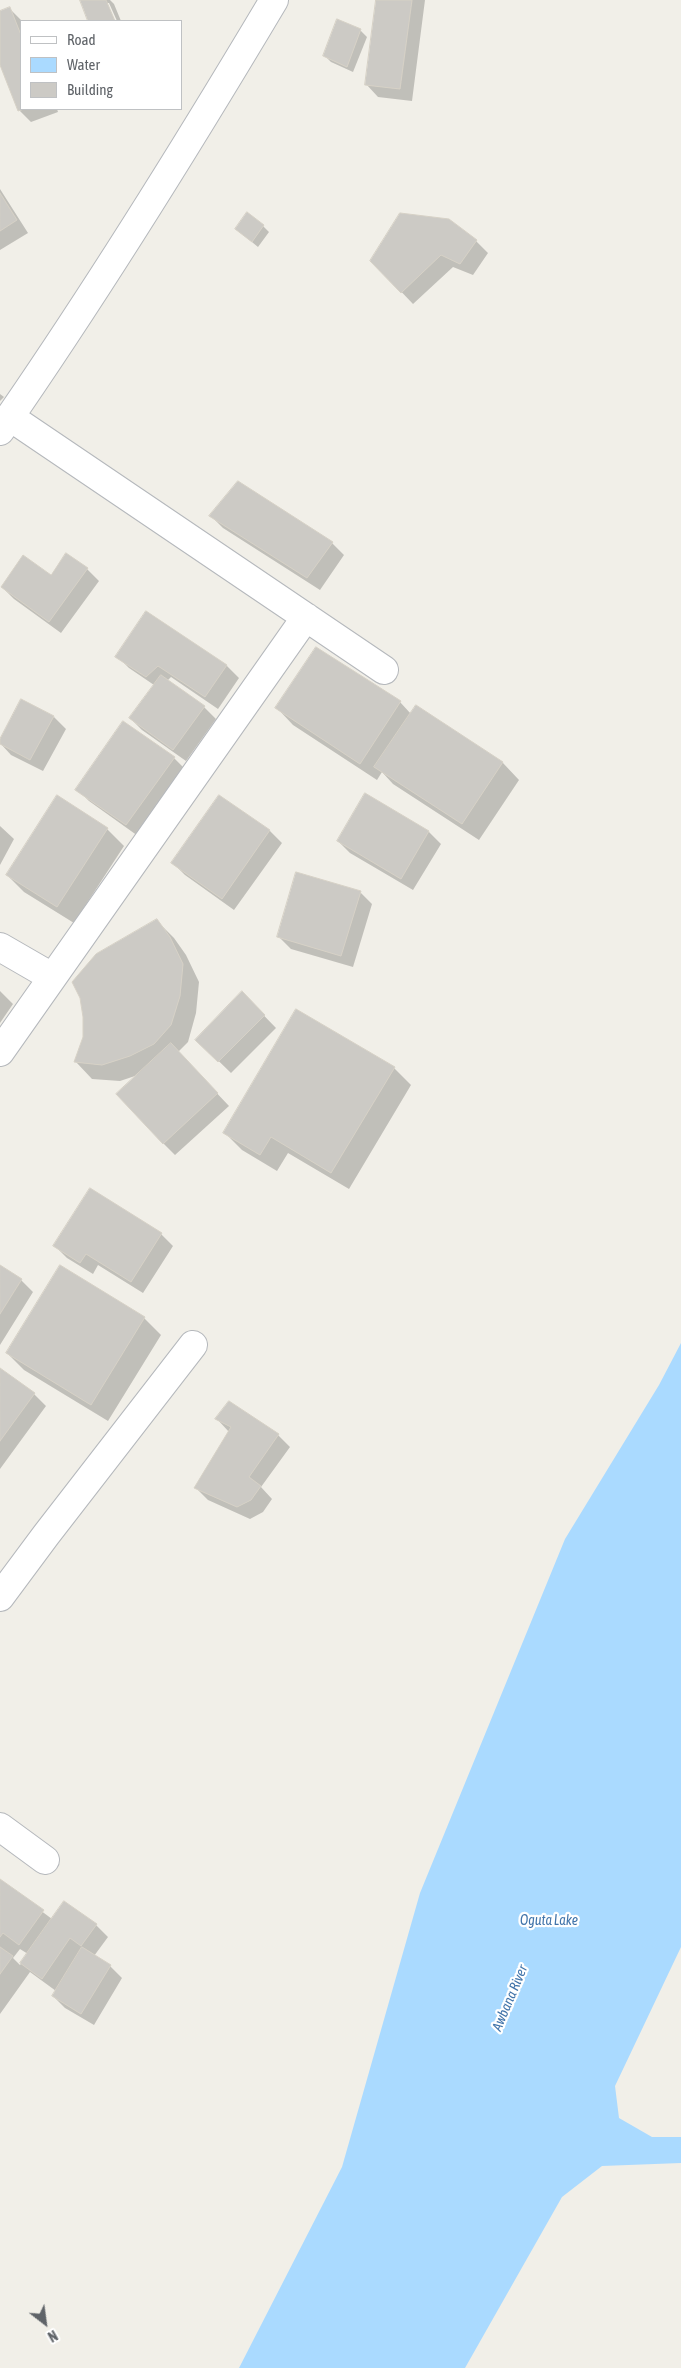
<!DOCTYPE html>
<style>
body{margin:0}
#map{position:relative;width:681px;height:2368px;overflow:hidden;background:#f1efe8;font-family:"Asap Condensed",sans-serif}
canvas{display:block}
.legend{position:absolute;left:20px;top:20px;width:162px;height:90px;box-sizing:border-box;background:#fff;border:1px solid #bfc1c3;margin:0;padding:6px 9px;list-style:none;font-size:15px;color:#5f6368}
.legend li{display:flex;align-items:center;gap:10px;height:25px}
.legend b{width:25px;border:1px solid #bfc1c3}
.north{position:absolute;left:20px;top:2298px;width:50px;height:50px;-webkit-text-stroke:4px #fff;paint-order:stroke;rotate:150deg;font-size:14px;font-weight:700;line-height:20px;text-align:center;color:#5f6368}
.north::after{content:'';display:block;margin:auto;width:18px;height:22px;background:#5f6368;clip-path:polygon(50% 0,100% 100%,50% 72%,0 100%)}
</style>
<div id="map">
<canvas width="681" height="2368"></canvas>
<ul class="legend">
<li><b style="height:6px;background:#fff"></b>Road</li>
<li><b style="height:14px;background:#aadaff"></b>Water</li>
<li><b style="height:14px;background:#cccac5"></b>Building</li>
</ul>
<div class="north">N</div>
</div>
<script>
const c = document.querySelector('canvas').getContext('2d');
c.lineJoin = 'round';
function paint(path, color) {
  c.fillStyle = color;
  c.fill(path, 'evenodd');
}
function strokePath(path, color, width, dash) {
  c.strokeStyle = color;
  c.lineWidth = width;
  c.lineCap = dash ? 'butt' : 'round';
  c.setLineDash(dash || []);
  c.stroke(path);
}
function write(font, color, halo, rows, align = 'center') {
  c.font = font + ' "Asap Condensed",sans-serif';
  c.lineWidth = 4.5;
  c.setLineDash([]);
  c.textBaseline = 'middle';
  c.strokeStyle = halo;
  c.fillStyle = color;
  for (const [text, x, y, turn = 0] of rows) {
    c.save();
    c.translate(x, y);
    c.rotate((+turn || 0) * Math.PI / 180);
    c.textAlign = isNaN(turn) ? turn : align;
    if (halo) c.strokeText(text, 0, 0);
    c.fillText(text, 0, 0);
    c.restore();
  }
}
paint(new Path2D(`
 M681,1343V1947L615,2086L619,2118L652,2137H681V2163L602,2166L562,2197L465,2368H239L342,2167L420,1893L565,1539L659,1385Z`), '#aadaff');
paint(new Path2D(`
 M81,0H110L114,4L121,21H117L109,3H106L114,21H90Z
 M377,0H425L412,101L378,97L366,84Z
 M10,9L22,21L21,109H57L58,112L31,122L19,110L0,62V13Z
 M338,21L361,31L367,37L353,72L331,62L325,56Z
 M0,189L28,233L0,250Z
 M263,226L269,232L258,247L236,229Z
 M476,241L488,253L473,275L453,267L413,304L371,260Z
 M0,394L4,397L0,401Z
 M211,516L332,543L344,555L320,590L223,528Z
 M87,569L99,581L61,633L14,599L2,587Z
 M147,612L227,666L239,678L218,709L171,677L167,681L204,707L216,719L186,761L142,730L130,718L154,685L129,668L117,656Z
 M400,702L411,714L416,706L503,763L519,780L479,840L393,784L382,772L377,780L293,725L277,708Z
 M54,717L66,729L43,771L11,755L0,743V741Z
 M174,758L186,770L138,836L89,801L77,789Z
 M366,795L429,832L441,844L413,890L350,853L338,841Z
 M219,796L270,831L282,843L234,910L185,875L173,863Z
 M0,826L14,839L0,865Z
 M107,829L124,846L74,923L24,892L7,875Z
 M360,892L372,904L353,967L291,949L279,937Z
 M157,921L174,938L186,955L199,982L196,1013L188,1042L178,1052L229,1106L175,1155L163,1143L138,1075L120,1081L92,1079L76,1062Z
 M0,991L13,1004L0,1023Z
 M242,993L276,1028L231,1073L197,1040Z
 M394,1068L411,1085L349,1189L288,1153L277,1171L242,1150L225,1133Z
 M161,1234L173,1246L143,1293L98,1265L93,1274L67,1258L55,1246Z
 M0,1267L21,1280L33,1292L0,1345Z
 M60,1267L144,1318L161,1335L108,1421L24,1370L7,1353Z
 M0,1369L34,1394L46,1406L0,1469Z
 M217,1419L278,1435L290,1447L261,1487L272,1499L263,1512L250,1519L208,1500L196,1488L229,1432Z
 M0,1880L52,1919L96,1925L108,1937L94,1956L110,1966L122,1978L94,2025L65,2008L53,1996L56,1991L30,1972L0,2014ZM20,1949L28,1954L20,1965L13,1958Z`), '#0003');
const building = new Path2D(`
 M80,0H106L115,21H88Z
 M376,0H412L400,89L365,85Z
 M10,7L21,35V109H24L18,111L0,65V11Z
 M337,19L361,29L347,67L323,56Z
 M0,193L17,220L0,231Z
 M247,212L264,225L252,242L235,229Z
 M400,213L449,219L477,240L460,264L441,255L401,293L370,261Z
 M238,481L333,542L307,578L209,516Z
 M66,553L88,568L49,622L1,587L23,555L51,575Z
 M146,611L227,665L205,697L158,666L146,677L115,657Z
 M316,647L401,701L360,764L275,708Z
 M161,675L205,706L173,750L129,718Z
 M21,699L54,716L30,760L0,744V739Z
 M416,705L503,762L462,824L374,767Z
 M123,721L175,757L126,825L75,790Z
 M365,793L429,831L401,879L337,841Z
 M57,795L108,828L57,907L6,875Z
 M219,795L270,830L222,899L171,863Z
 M296,872L361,891L341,956L277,937Z
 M157,919L170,937L183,964L180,996L171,1025L154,1044L130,1056L102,1065L74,1062L83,1037V1017L80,998L72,982L96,954Z
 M242,991L265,1015L218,1062L195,1040Z
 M296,1009L395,1067L331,1173L271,1137L260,1155L223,1133Z
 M171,1043L218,1093L163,1144L116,1094Z
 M90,1188L162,1233L131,1282L86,1254L80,1263L53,1246Z
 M0,1265L22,1279L0,1314Z
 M60,1265L145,1317L91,1405L6,1353Z
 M0,1368L35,1393L0,1441Z
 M229,1401L279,1434L249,1477L261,1486L251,1500L237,1507L194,1488L231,1427L215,1419Z
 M0,1879L44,1910L19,1945L3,1933L0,1937Z
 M64,1901L97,1924L81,1946L70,1938L42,1979L20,1963Z
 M0,1947L13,1956L0,1974Z
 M82,1947L111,1965L81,2014L52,1996Z`);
paint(building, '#cccac5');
strokePath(building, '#d6d1c6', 1);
const minor = new Path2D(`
 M10,417L384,670
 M0,947L52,977
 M0,1052L306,617
 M0,1597L46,1535L193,1345
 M0,1827L45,1860`);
const tertiary = new Path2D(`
 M0,431C97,291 187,146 274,0`);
strokePath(minor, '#b5b8bc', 30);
strokePath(tertiary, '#b5b8bc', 30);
strokePath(minor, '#fff', 28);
strokePath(tertiary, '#fff', 28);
write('italic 14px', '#4174aa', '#fff', [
 ["Oguta Lake",549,1921],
 ["Awbana River",510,1998,-67]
]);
</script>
